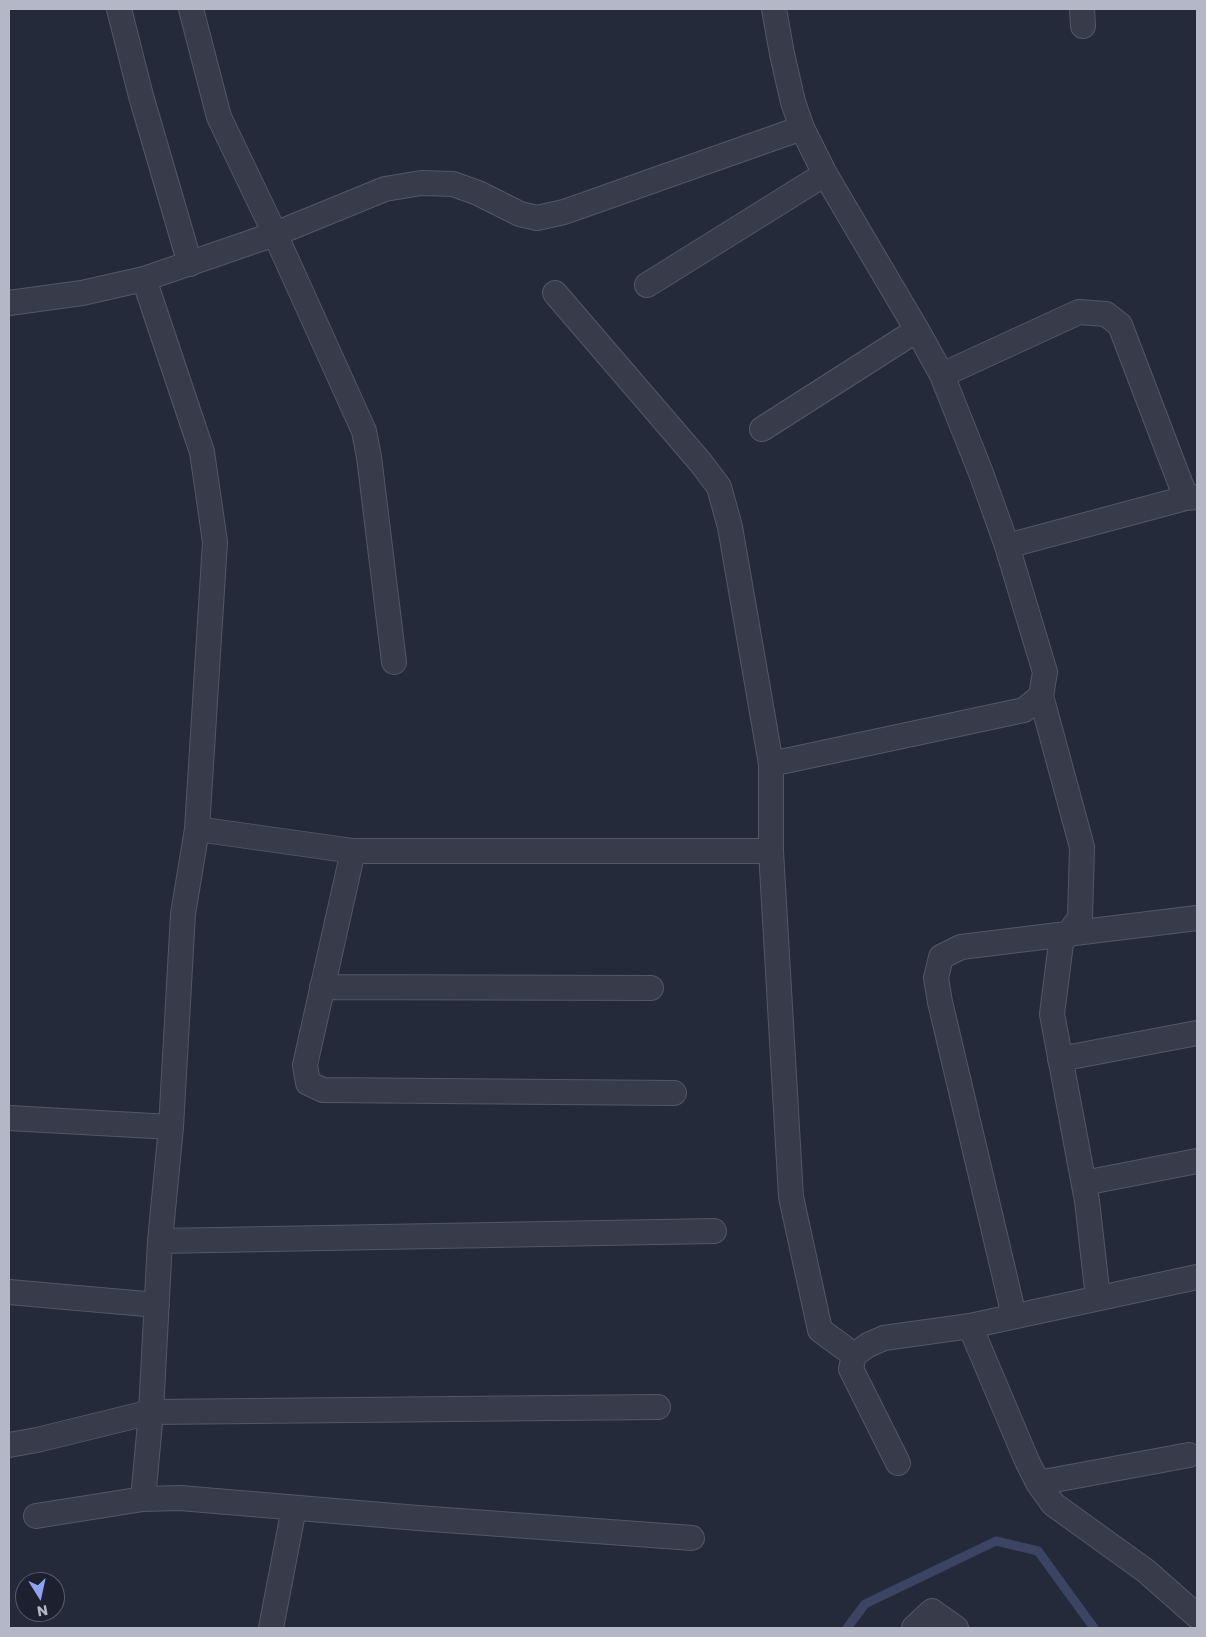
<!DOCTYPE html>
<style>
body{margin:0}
#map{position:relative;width:1206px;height:1637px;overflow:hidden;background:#252a3a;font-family:Poppins,sans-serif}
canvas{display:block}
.frame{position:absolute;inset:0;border:10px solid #b3b7c6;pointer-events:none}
.north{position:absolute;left:15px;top:1572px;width:50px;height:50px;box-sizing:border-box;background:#1d212f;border:1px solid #595d6b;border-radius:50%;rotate:170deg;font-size:14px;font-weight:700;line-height:20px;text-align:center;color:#b3b7c6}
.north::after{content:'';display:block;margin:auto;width:18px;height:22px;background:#8fa2ef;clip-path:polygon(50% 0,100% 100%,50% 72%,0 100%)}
</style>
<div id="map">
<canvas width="1206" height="1637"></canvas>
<div class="frame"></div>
<div class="north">N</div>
</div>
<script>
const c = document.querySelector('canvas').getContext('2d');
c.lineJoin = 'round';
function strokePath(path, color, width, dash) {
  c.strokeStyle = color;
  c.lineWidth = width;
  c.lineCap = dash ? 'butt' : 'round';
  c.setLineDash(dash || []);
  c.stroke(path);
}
strokePath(new Path2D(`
 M847,1628L865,1604L996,1541L1038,1551L1094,1628`), '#3b4462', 9);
const minor = new Path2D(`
 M119,9L141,96L190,264
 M191,9L219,117L275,234L364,431L369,457L394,662
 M774,9L782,54L793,102L802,128L825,174L917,330L942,375L981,473L1007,546L1045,672L1041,696L1024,710L771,764V851L791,1197L820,1330L854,1355
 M1082,9L1083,26
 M647,285L825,174
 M555,293L701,463L719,487L730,527L771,764
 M9,303L82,293L144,279L275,234L385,189L421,183L453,184L478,193L520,214L537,218L564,212L802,128
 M942,375L1079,312L1106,314L1120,325L1186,498
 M762,429L917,330
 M1007,546L1186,498L1197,497
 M1041,696L1082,847L1080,918L1061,943L1052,1014L1087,1201L1098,1298
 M197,829L353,851H771
 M353,851L305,1065L308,1083L323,1090L674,1093
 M322,987L651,988
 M1060,1059L1197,1033
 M9,1118L171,1127
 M1084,1183L1197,1161
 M160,1241L714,1231
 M9,1292L157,1305
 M1014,1316L940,1002L936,978L941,957L961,947L1197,918
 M970,1326L1027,1461L1038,1483L1053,1504L1146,1571L1197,1616
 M9,1445L37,1440L151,1412L658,1407
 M898,1463L851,1369L854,1355L868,1345L884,1338L970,1326L1197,1277
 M1038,1483L1189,1455
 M143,1499L151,1412L160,1241L171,1127L183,914L197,829L215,542L202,452L144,279
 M36,1516L143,1499L180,1498L418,1518L692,1538
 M271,1628L294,1508
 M914,1628L932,1611L956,1628`);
strokePath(minor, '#535765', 26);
strokePath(minor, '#383c4a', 24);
</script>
